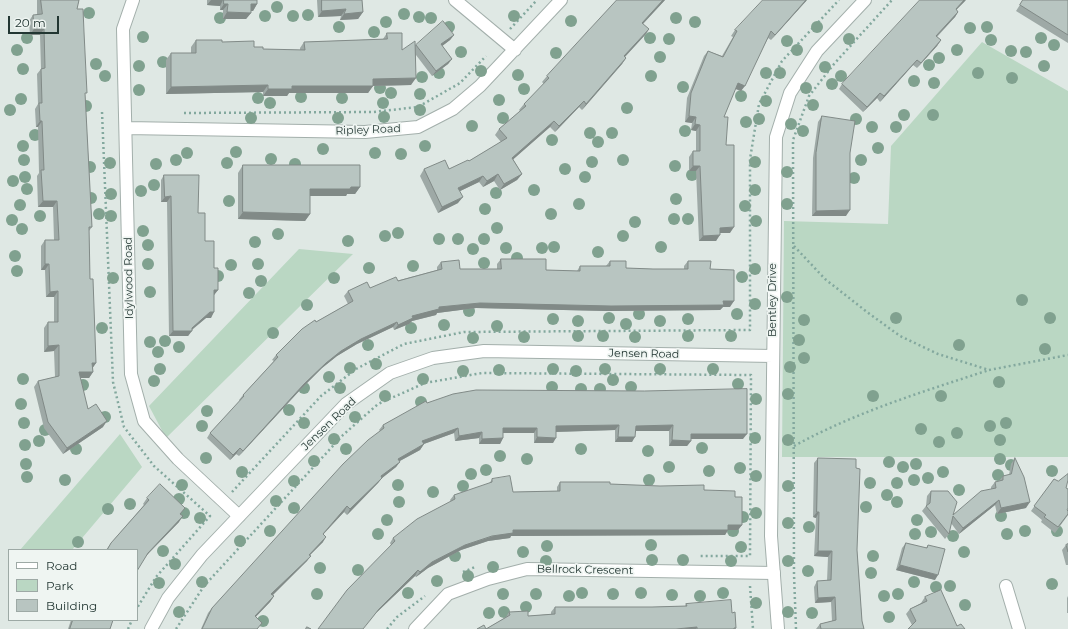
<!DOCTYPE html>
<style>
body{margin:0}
#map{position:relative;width:1068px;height:629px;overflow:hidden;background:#dfe8e4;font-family:Montserrat,sans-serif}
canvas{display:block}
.legend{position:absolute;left:8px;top:549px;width:130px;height:72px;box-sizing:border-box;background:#eff5f2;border:1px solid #9da9a5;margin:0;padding:5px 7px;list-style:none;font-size:12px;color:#223632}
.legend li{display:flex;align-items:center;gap:8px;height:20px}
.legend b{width:20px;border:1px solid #9da9a5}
.scale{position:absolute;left:8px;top:16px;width:51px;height:18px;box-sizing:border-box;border:2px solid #223632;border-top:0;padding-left:5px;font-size:12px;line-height:14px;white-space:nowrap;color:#223632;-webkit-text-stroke:3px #eff5f2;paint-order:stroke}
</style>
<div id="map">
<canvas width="1068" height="629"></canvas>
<ul class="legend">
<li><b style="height:5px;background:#fff"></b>Road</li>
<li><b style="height:11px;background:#bad7c3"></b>Park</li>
<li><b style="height:11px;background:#b8c5c1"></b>Building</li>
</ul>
<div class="scale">20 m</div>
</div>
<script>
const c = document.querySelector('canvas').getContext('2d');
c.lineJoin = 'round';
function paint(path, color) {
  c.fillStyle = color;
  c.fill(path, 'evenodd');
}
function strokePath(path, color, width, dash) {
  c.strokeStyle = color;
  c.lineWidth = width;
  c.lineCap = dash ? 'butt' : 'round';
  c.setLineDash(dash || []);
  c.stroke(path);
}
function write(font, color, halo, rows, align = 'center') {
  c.font = font + ' Montserrat,sans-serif';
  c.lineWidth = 3.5;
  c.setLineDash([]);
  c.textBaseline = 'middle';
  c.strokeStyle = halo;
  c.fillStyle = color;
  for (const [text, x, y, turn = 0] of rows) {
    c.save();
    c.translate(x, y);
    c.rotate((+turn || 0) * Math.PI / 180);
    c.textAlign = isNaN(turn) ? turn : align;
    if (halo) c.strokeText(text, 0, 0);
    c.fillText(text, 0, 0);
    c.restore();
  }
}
paint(new Path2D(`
 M982,42L1068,91V457H782L784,221L888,224L891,146Z
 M299,249L353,254L166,438L149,406Z
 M120,434L142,467L72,550H20Z`), '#bad7c3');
const minor = new Path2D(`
 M133,0L123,29L131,374L144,421L178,459L239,516
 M455,0L515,50
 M126,128L365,132L418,127L453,109L480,86L561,0
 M1006,586L1019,629
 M415,629L448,594L488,579L527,569L774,573`);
const tertiary = new Path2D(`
 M151,629L168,598L202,555L346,404L390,373L433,358L484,351L773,356
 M778,629L771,536L776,137L790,93L817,51L865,0`);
strokePath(minor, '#a3afab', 14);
strokePath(tertiary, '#a3afab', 14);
strokePath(new Path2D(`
 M510,29L537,0
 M102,112L113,382L124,427L154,466L210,516L156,577L137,608
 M184,113L373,112L418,107L460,83L486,56
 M794,246L825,279L867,312L900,336L938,354L989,370L1068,355
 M794,446C856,412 922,392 989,370
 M232,492L321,396L356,369L404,344L464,332L750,330V159L759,104L782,61L839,0
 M463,572L475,567
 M750,586L753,629
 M128,629L132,620
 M176,629L204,586L343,435L378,404L425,383L482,373L751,375L750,556H700
 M387,629L397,617L425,596
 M796,629L794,574L793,140L809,96L834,64L892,0`), '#83a89e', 2.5, [2, 3]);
strokePath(minor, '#fff', 12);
strokePath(tertiary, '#fff', 12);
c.fillStyle = '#80a18f';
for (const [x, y] of [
 [277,7],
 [89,13],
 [404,14],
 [308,15],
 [265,16],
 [293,16],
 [514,16],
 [419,17],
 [220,18],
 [431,18],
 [676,18],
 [571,21],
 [386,22],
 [695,22],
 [339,27],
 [449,27],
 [817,27],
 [987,27],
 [970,28],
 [374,32],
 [143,37],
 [27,38],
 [650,38],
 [1041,38],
 [669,39],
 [849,39],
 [991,40],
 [787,41],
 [1054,45],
 [17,50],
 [797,50],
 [957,50],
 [1011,51],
 [461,52],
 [1026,52],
 [556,53],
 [660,57],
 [939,58],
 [163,62],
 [96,64],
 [929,65],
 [139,66],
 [1044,66],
 [825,67],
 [23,69],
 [481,71],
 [439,73],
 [766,73],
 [780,73],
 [978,73],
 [518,75],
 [105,76],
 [651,76],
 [841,76],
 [422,77],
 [1012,78],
 [914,81],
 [934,83],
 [832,84],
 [683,87],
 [380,88],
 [806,88],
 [524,89],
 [139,90],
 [391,93],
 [420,94],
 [741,96],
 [301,97],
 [258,98],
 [342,98],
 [21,99],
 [499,100],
 [766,101],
 [270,103],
 [383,103],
 [813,105],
 [86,106],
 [627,108],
 [10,110],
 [420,110],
 [904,115],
 [933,115],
 [384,117],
 [251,118],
 [338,118],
 [503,118],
 [759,119],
 [856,119],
 [746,122],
 [791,124],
 [472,126],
 [872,127],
 [896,127],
 [685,131],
 [803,131],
 [590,133],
 [612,133],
 [35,135],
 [552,140],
 [598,142],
 [23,146],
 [425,146],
 [878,148],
 [323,149],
 [236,152],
 [187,153],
 [375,153],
 [401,154],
 [271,159],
 [24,160],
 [176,160],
 [623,160],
 [861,160],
 [592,162],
 [755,162],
 [110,163],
 [227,163],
 [156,164],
 [295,164],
 [675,166],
 [90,167],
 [565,169],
 [787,172],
 [692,175],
 [25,177],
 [585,177],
 [854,178],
 [13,181],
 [154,185],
 [27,189],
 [534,190],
 [755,190],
 [141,191],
 [496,193],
 [111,194],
 [91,198],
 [676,199],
 [229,201],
 [579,204],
 [787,204],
 [20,205],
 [745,206],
 [485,209],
 [99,214],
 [551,214],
 [40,216],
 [111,216],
 [674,219],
 [688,219],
 [12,220],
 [756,221],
 [635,222],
 [497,228],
 [22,229],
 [143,231],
 [398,233],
 [278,234],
 [385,236],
 [623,236],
 [439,239],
 [458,239],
 [484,239],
 [348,241],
 [255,242],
 [148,245],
 [554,247],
 [661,247],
 [506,248],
 [542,248],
 [473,249],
 [598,252],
 [15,256],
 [517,258],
 [484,263],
 [148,264],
 [258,264],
 [231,265],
 [413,266],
 [369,268],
 [755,269],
 [17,271],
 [218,276],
 [742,277],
 [113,278],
 [334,278],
 [261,281],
 [150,292],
 [249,293],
 [787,297],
 [1022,300],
 [755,304],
 [307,305],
 [469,311],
 [639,314],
 [737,314],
 [609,318],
 [896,318],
 [1050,318],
 [553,319],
 [688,319],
 [804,320],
 [578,321],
 [660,321],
 [626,324],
 [444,325],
 [497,326],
 [102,328],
 [411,328],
 [273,333],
 [578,336],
 [603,336],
 [688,336],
 [731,336],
 [524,337],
 [635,337],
 [473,338],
 [799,340],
 [165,341],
 [150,342],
 [368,345],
 [959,345],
 [179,347],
 [1045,349],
 [158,352],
 [804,358],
 [376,364],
 [790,367],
 [350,368],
 [160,369],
 [553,369],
 [605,369],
 [660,369],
 [713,369],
 [499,370],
 [463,371],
 [576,371],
 [329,377],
 [23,379],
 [423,379],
 [613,380],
 [154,381],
 [999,382],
 [738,384],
 [83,385],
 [552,387],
 [631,387],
 [304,388],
 [340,388],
 [581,389],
 [600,389],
 [788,394],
 [385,396],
 [873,396],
 [941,396],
 [756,399],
 [421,402],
 [21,404],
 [289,410],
 [207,411],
 [105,417],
 [355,417],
 [24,423],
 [304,423],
 [1006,423],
 [202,426],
 [990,426],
 [921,429],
 [45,430],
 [957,433],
 [755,438],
 [334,439],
 [788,440],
 [1000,440],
 [39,441],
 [939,442],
 [25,445],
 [702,448],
 [76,449],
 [346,449],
 [581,449],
 [648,451],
 [500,456],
 [206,458],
 [527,459],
 [1000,459],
 [314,461],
 [889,462],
 [26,464],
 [916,464],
 [1011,465],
 [669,467],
 [903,467],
 [740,468],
 [486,470],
 [709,471],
 [1052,471],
 [242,472],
 [943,472],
 [471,474],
 [998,475],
 [756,476],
 [27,477],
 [928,478],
 [65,480],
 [649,480],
 [914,480],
 [294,481],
 [870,483],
 [897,483],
 [182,485],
 [398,485],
 [463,486],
 [788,486],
 [959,490],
 [433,492],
 [887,495],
 [179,499],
 [276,501],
 [399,502],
 [897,502],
 [130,504],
 [866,507],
 [294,508],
 [108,509],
 [184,513],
 [756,513],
 [1001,516],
 [743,517],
 [200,518],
 [387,520],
 [917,520],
 [788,523],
 [809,527],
 [270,531],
 [733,531],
 [1025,531],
 [1057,531],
 [931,532],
 [378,534],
 [915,534],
 [1007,534],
 [953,536],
 [240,541],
 [78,542],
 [651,545],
 [547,546],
 [741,547],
 [163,551],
 [523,552],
 [964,552],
 [455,556],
 [873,556],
 [652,560],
 [683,560],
 [546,561],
 [731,561],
 [788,561],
 [175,564],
 [493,567],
 [320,568],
 [358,570],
 [808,571],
 [871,573],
 [468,576],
 [437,581],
 [202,582],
 [914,582],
 [159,583],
 [1052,584],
 [950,586],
 [936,587],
 [408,593],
 [582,593],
 [641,593],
 [723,593],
 [317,594],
 [503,594],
 [536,594],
 [613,594],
 [898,594],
 [672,595],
 [569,596],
 [700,596],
 [884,596],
 [756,603],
 [965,605],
 [526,607],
 [179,612],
 [504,612],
 [788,612],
 [489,613],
 [812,613],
 [889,617],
 [263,621]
]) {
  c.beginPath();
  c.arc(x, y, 6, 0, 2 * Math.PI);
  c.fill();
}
paint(new Path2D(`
 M37,0H79L77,9L85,95L92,227L89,231L90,279L96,363L93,367V372L89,378H80L88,409L103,427L63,454L44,428L34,387L38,381L55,377L54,351L44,352V328L48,322H54V297H46L45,270H41V246L45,240H54L53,207H38L37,176L39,173L38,127H36L35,109L38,104L37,74L41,69L40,35H30L29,21L33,15H37Z
 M207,0H257V4L253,11H251V13L246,19H223V10H220V6L207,5Z
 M317,0H362L363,12L358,19L340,20L341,16L318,17Z
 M617,0H665L643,24L649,29L645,35L625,57L626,58L622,64L582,110L579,107L555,132L550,127L513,159L522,174L517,180L500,190L494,181L483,187L479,182L460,191L458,203L438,213L420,176L424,169H449L469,161L501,142L495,135L499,129L520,111L519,110L524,104L544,84L542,82L547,76Z
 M807,0L771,40L768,38L741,91L735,89L724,117L730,233H720L716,241H699L696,171H689V157L693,151H696V131L691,130L692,123L685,122L687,98L704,56L708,51L722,56L733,37L731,36L735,30Z
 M966,0L956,10L958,12L955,17L937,37L941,40L937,46L917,68L913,65L880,102L877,98L863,112L839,89L842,84Z
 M1023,0H1068V43L1016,11Z
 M387,33L402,50L415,45L454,35L450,40L442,46L452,59L448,64L432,76L416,55L411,85L373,86L368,93H289L287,96H263V92L166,94V60L171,53H191V47L196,40L222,42L254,47L263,49L300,50V48L304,42L383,39Z
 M822,116L850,153L846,216H812L813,158L818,122Z
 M243,165L360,187L355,194H347L346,196H310V214L305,221L238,219V173Z
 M164,175L198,213L205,241L214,268L218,290L214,295L211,318H206L192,330L188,336H169L167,202H161V180Z
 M501,259L546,270L577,271L580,266H606L610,261L626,268L653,269H684V266L688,261L710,269L730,307H723L720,310L607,311L476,308L437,313L436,315L412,321L409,324L394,330L393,327L357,344L337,356L322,368L301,389L239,456L236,454L230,460L207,438L210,433L240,401L239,400L243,395L274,361L272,360L276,355L316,322L348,304L344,296L348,291L370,288L437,270V267L441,262L460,269H497V264Z
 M644,391L743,439H691V441L687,446H669V431H635L632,442H615V430L556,432L553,443H534V433H503V438L500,444H479V438L455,441L454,433L424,444L420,450L400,461L396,467L382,478L378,483L347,515L344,512L323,534V542L310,555L307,561L272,595L274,596L270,602L255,617L262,623L257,629H201L208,613L212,608L380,431L379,430L383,425L427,403Z
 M818,458L856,468L857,550L862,621L864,629H816L820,624L832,621L831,602L815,603L814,587L817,581H827L828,557L814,556L816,518L813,517L814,463Z
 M1015,458L1026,508L997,514L995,505L959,534L951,523L949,534L945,539L922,511L926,506L927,496L931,491L953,515L991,489V487L995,482L999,481L1003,476L1009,475L1011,464Z
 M492,479L513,492L557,491V487L560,482L610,484L704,490L735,497L742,525L738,530H728L725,535L511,536L510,538L488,541L461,550L428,568L416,577L415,576L375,614L391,545L390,543L393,538L451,502L450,500L454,495L489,484Z
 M1054,479L1066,488L1067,510L1068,515L1055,533L1041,522L1042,520L1031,511Z
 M147,498L180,514L179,522L145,557L137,550H106L111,543L144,505L143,504Z
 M906,543L926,548L928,545L935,580L896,570L902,548Z
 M1068,544V565H1066L1062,550L1066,545Z
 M1068,596V613H1067V598Z
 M925,597L957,626L912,625L906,614L910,609L921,603Z
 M686,604L732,613L736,628V629H477H486L506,617L509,612L528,616L551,614V612L555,607H652L685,606Z
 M71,620H113L110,629H68Z`), '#9ea9a6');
paint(new Path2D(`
 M211,0H223L220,6L207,5Z
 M663,0H665L638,29L642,23Z
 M806,0H807L771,40L775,35Z
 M964,0H966L952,14L956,9Z
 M224,4H228L223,10H220Z
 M251,4H257L253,11H246Z
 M346,9L341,16L318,17L322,11Z
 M227,12L251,13L246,19H223Z
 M363,12L358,19L340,20L344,14Z
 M958,12L955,17L932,41L936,36Z
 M34,29H44L40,35H30Z
 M649,29L645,35L620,62L624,56Z
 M454,35L450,40L437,50L441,44Z
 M941,40L937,46L917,68L921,63Z
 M626,58L622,64L582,110L586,104Z
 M452,59L448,64L432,76L436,71Z
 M917,60L913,65L880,102L884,96Z
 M416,78L411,85L368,86L373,79Z
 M738,83L745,86L741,91L734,88Z
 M268,85L263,92L166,94L171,87Z
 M292,86H373L368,93H289L287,96H263L268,89Z
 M880,93L877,98L863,112L867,107Z
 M584,101L579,107L555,132L559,126Z
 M689,116L696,117L692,123L685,122Z
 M40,121H42L38,127H36Z
 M554,121L550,127L508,164L512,158Z
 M695,124L700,125L696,131L691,130Z
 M693,166H700L696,171H689Z
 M498,174L494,181L483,187L487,181Z
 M522,174L517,180L500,190L504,184Z
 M483,176L479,182L454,194L458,188Z
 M351,187H360L355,194H347L346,196H305L310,189Z
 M171,196L167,202H161L165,197Z
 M463,197L458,203L438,213L442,207Z
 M43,201H57L53,207H38Z
 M850,210L846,216H812L816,211Z
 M243,212L310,214L305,221L238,219Z
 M734,227L730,233H716L720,228Z
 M720,235L716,241H699L703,236Z
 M45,264H49L45,270H41Z
 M214,290H218L214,295Z
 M58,291L54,297H46L50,292Z
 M723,301H734L730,307H723L720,310L607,311L476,308L437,313L436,315L412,321L409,324L394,330L398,325L412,316L439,307L480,303Z
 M210,312H214L211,318H206L190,331H192L188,336H169L173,331L192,328Z
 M397,322L393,327L357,344L337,356L322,368L301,389L239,456L243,451L304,384L326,363L341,351L361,339Z
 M59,345L54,351L44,352L48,346Z
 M92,363H96L92,369Z
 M79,372H93L89,378H75Z
 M107,421L103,427L63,454L67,448Z
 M619,425L615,430L553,432L556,426Z
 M673,425L669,431H632L636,426Z
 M458,428L454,433L418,446L422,441Z
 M503,428H537L534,433H500Z
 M482,432L479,438L455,441L459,436Z
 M691,434H747L743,439H687Z
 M537,437L556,438L553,443H534Z
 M618,437H635L632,442H615Z
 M503,438L500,444H479L482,439Z
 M672,440L691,441L687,446H669Z
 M424,444L420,450L394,464L398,459Z
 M240,448L236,454L230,460L233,455Z
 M400,462L396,467L377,482L381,476Z
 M382,478L378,483L347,515L350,509Z
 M999,500L995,505L959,534L963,528Z
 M1030,502L1026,508L997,514L1001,508Z
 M347,506L344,512L319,539L323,534Z
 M817,512H819L816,518L813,517Z
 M183,516L179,522L144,558L148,553Z
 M728,525H742L738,530H728L725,535L511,536L510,538L488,541L461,550L428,568L416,577L420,572L432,562L465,545L513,530Z
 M326,537L323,542L305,560L309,555Z
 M818,551H832L828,557L814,556Z
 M311,556L307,561L268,600L271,594Z
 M900,565L938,575L935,580L896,570Z
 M418,570L415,576L375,614L364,629L379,609Z
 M274,596L270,602L251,622L255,616Z
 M835,597L831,602L815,603L818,598Z
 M697,627L696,629H676Z`), '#818a87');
const building = new Path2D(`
 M41,0H79L77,9H83L84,32L87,93H85L92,227H89L90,279H93L96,363H92L93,372H79L88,409L96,404L107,421L67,448L48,422L38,381L59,376V345L48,346V322H58V291L50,292L49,264H45V240H59L57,201H43L41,170H44L42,121H40L39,103H42L41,69L45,68L44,29H34L33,15L42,14Z
 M224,0H257V4H251V13L227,12L228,4H224Z
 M322,0H362L363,12L344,14L346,9L322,11Z
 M617,0H663L642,23L649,29L624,56L626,58L586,104L584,101L559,126L554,121L512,158L522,174L504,184L498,174L487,181L483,176L458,188L463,197L442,207L424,169L445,160L449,169L468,160L469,161L507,138L499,129L526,106L524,104L549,78L547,76Z
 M763,0H806L775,35L771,31L745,86L738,83L724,117H728L726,145H734V227L720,228V235L703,236L700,166H693V151H700V125L695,124L696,117L689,116L691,93L708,51L723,57L737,31L735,30Z
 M920,0H964L956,9L958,12L936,36L941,40L921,63L917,60L884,96L880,93L867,107L842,84Z
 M1023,0H1068V35L1020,5Z
 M443,21L454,35L441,44L452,59L436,71L416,45Z
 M387,33H402V50L415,41L416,78L373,79V86H292V89H268V85L171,87V53H196V40H222V42L254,41V47H263V49L305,50L304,42L387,39Z
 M822,116L855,121L850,153V210L816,211V153Z
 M243,165H360V187H351L350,189H310V214L243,212Z
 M164,175H199L198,213H205V241H214V268H218V290H214V312H210L192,328V331H173L171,196L165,197Z
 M501,259H546V270L580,271V266H610V261H626V268L653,269H688V261H711L710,269L734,270V301H723L724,305L611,306L480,303L439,307V309L412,316L413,318L398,325L397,322L361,339L341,351L326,363L304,384L243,451L240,448L233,455L210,433L244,396L243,395L278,357L276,355L302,329L315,320L316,322L353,301L348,291L367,282L370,288L396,277L398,281L442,269L441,262L459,260L460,269H501Z
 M747,389V434H691V441L672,440L673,425L636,426L635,437H618L619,425L556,426V438L537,437V428H503V438L482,439V432L459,436L458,428L422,441L424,444L398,459L400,462L381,476L382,478L350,509L347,506L323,534L326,537L309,555L311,556L271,594L274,596L255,616L262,623L257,629H202L212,608L343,464L368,440L384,428L383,425L426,401L427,403L453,394L476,390L644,391Z
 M818,458L856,459V468L860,469L857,550L862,621L864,629H821L820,624L836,620L835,597L818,598L817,581L831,580L832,551H818L819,512H817Z
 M1015,458L1024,477L1030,502L1001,508L999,500L963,528L953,516L949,534L926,506L930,503L931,491H948L957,502L953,515L981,491L996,488L995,482L1003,480V476L1011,474Z
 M1068,474V480L1066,488L1068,489V508L1067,510L1068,511V514L1058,527L1044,517L1046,515L1034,506L1054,479L1058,481Z
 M510,476L513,492L560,491V482H610V484L660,486L704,485V490L735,491V497H742V525H728V530H513V533L492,536L465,545L432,562L420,572L418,570L379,609L363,629H318L347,590L395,541L393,538L417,519L455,499L454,495L492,482V479Z
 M160,484L185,508L180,514L183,516L148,553L137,571V550H107L111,543L149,500L147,498Z
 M906,543L927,548L928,545L945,549L938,575L900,565Z
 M1068,544V552L1066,545Z
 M941,590L957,626L961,624L965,629H908L916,621L910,609L927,601L925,597Z
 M731,600L732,613L735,612L736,628H734V629H697V627L676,629H477L484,625L486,629L510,615L509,612L528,611V616L555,614V607H652L687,606L686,604Z
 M73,620H113L110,629H70Z
 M307,627L311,629H306Z`);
paint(building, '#b8c5c1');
strokePath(building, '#818a87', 1);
write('11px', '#223632', '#eff5f2', [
 ["Ripley Road",368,130,-2],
 ["Idylwood Road",129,278,-91],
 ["Bentley Drive",773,300,-90],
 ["Jensen Road",644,354,1],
 ["Jensen Road",329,424,-44],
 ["Bellrock Crescent",585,570,1]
]);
</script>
